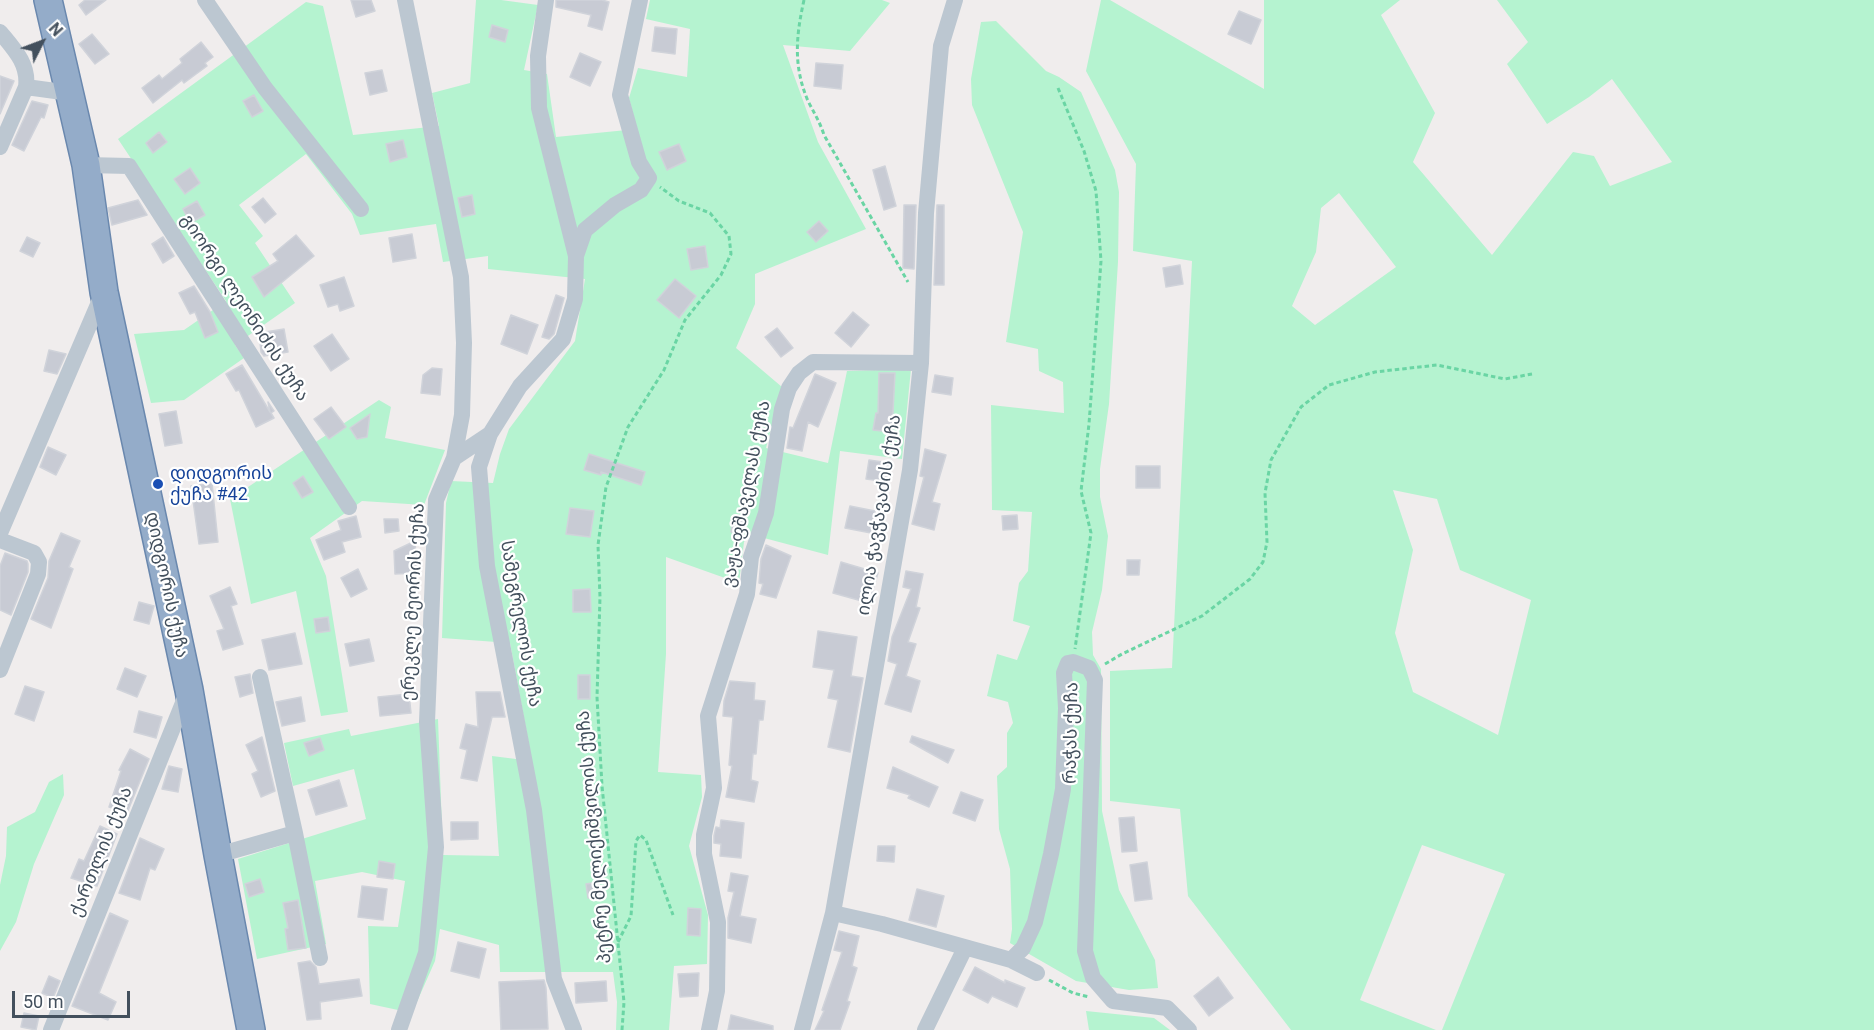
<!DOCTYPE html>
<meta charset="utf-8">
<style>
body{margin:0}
#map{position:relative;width:1874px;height:1030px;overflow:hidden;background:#f0eded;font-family:Roboto,sans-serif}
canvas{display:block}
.north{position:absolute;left:12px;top:12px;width:60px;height:60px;-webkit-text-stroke:4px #fff;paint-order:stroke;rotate:48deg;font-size:16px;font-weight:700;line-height:24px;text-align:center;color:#43505d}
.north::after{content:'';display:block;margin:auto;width:21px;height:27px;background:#43505d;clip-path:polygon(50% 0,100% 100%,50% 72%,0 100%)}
.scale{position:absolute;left:12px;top:991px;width:118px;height:27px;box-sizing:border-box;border:3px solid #43505d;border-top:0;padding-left:8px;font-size:18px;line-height:21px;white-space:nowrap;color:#43505d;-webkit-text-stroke:4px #fff;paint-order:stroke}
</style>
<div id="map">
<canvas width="1874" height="1030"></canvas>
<div class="north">N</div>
<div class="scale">50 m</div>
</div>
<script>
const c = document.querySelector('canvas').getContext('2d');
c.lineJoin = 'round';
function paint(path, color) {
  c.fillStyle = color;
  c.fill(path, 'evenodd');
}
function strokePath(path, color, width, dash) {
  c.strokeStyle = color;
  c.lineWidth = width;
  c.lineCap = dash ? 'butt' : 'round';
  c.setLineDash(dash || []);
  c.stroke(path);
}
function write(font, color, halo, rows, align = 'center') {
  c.font = font + ' Roboto,"Noto Sans Georgian",sans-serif';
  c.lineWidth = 4.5;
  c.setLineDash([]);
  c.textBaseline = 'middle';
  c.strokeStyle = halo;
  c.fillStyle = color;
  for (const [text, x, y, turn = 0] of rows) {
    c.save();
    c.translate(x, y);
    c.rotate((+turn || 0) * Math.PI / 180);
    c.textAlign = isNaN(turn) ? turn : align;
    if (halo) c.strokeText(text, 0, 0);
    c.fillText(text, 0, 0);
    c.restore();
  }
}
paint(new Path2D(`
 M476,0H501L538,5L524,70L547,74L556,137L637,129L629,98L638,68L687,77L690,29L646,19L650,0H882L890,3L850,51L783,45L818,142L866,229L755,274V304L736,348L782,387L766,448L828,463L847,371L911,369L902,459L840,451L828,555L749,534L744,542L739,583L666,557V654L658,772L701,775L702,797L689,846L708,915L707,964L674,966L669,1030H616L617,1002L613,972H500L499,945L440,929L435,961L412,1013L370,1004L368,926L398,927L405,881L362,872L315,881L326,944L257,959L238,859L366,819L354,769L293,786L284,743L349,729L351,736L438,719L443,855L499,856L492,756L532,761L510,643L442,638L446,503L451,481L493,483L500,454L509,429L575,341L585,279L488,269V256L443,262L436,224L360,235L352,214L306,154L239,205L263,236L255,243L295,303L235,345L244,358L184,400L151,403L134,334L184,330L226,301L118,139L306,2L323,6L353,135L439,126L432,93L470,83Z
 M1101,0H1110L1264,89V0H1400L1381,15L1435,113L1413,162L1492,255L1573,152L1594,156L1610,186L1672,162L1612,79L1589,97L1547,124L1507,64L1528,42L1497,0H1874V1030H1442L1505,874L1422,845L1360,1000L1436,1030H1291L1188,896L1180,809L1110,801V671L1172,668L1192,261L1133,251L1136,164L1086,71ZM1339,193L1396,267L1315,325L1292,306L1316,252L1321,208ZM1393,490L1437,499L1460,570L1531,600L1498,735L1413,692L1395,633L1413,550Z
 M996,21L1046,71L1059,77L1081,92L1115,170L1119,192L1118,262L1109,404L1100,469V497L1108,536L1102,590L1092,632L1093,655L1101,669L1102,811L1119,890L1155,960L1158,988L1129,990L1076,981L1010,943L1012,929L1010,869L999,829L997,776L1007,767V733L1013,723L1008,702L987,696L997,654L1017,660L1030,626L1013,621L1019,583L1028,571L1032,512L992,510L991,405L1064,413L1063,382L1039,371L1038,349L1006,342L1023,232L972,105L971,79L981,22Z
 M379,400L391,407L385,438L445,450L424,505L362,501L310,538L326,576L348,712L321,716L296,591L251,604L230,499Z
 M63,774L64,795L34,864L16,922L0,951V885L6,856L7,827L35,812L49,782Z
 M1086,1011L1154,1018L1170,1030H1089Z`), '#b5f3d0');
const building = new Path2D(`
 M85,0H106L86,15L79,5Z
 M351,0H371L375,11L356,17Z
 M556,0H602L609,2L602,30L588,26L591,15L556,7Z
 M1239,11L1261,20L1251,44L1228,34Z
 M492,25L508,30L505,42L489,37Z
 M655,27L677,29L675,54L652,51Z
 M92,34L109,54L95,64L79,44Z
 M201,42L213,57L205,63L207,66L184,83L182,80L153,103L142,88L159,75L162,79L182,63L180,59Z
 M580,53L601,62L590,86L570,77Z
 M816,63L843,65L841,89L814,86Z
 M382,70L387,91L370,95L365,73Z
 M0,76L14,81L0,114Z
 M254,95L263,111L252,117L243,101Z
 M32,101L48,105L44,118L41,117L24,151L12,145Z
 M159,132L167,142L153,153L146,143Z
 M403,140L407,157L390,162L386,144Z
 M679,144L686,161L667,170L659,152Z
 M885,166L896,206L884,210L873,170Z
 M190,168L200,183L185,194L174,179Z
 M472,195L475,214L462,217L458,198Z
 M263,198L276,214L265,223L252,207Z
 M138,200L147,215L112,225L108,208Z
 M197,201L205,215L190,223L183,209Z
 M904,205H916L914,269L903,268Z
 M937,205H944V285H934Z
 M819,221L828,231L816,242L807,232Z
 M412,234L416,258L393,262L389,238Z
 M296,235L314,256L264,297L252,277L278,261L273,254Z
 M27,237L40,243L33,257L20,251Z
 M163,237L174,256L163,263L152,244Z
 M705,246L708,267L691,270L687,249Z
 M1180,265L1183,284L1166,287L1163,268Z
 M344,277L354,306L340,311L338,304L328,307L320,285Z
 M675,279L696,296L679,318L657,300Z
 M194,286L210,312L218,332L205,338L195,312L190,314L179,293Z
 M556,295L564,298L554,334L549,339L542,337Z
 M853,312L869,325L851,347L835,333Z
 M511,315L538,325L527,354L501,344Z
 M777,328L793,348L781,357L765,337Z
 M284,329L288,352L264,356L261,352L259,333Z
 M332,334L349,359L331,371L314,346Z
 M49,350L66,354L57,374L44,371Z
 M242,365L270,412L268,402L274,411L271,413L274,418L256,427L239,390L236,391L226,374Z
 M432,368L442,369L440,395L421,393L423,375Z
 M879,373H895L892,432L873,430L876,413H878Z
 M815,374L836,383L818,427L808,422L802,451L787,448L790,427L793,428Z
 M935,375L953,378L951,395L932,392Z
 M331,407L346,427L329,439L314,419Z
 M176,411L182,443L165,446L159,414Z
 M370,414L367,437L357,439L350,428Z
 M48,447L66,455L56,475L40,467Z
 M925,449L946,455L932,502L940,504L934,530L912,524L924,477L920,476Z
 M589,454L645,472L641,485L601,472V475L584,470Z
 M869,460L890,463L888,482L866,479Z
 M1136,466H1160V488H1136Z
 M303,476L313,492L302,498L293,483Z
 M212,483L218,542L199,544L191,486Z
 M850,506L875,511L871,533L845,528Z
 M570,508L594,511L590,537L566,534Z
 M734,515L746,517L743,534L731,532Z
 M1017,515L1018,529L1003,530L1002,516Z
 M356,516L361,537L342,542L345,552L324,560L316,540L341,530L338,521Z
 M384,519H398L399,531L385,533Z
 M61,533L80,541L69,567L73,569L51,628L31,619L48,578L49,561Z
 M415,541L417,573L395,574L394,551Z
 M766,545L791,556L776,598L760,594L763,584L759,583L761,559Z
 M5,553L27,561L28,564V572L11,615L0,610V566Z
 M1127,560H1140L1139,575H1127Z
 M841,562L878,573L869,603L833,593Z
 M358,569L367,589L351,597L341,578Z
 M906,571L923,574L916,607L920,608L908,642L916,644L906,676L920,681L911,712L885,704L897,664L888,661L892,637L911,589L903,587Z
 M230,587L237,604L231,606L243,644L223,650L217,631L224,629L210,596Z
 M590,589L591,612H573V590Z
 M139,602L154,606L149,624L134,620Z
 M328,617L330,631L316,633L314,619Z
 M818,631L857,637L851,676L863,678L850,752L828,747L838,700L828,698L834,670L813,667Z
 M295,633L302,664L269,670L262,640Z
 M369,639L374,661L350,666L345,644Z
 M125,668L146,676L137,697L117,689Z
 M250,674L253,693L240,697L235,677Z
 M578,675H590V699H578Z
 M730,681L755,683L754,700L765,701L763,720H759L756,754H753L751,780L758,782L754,802L726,797L732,766L729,765L733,717L723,716L724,701Z
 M25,686L44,692L34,721L15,714Z
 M476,692H500L505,717H492L477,781L461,778L467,750L460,748L466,724L478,727Z
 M409,694L411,713L380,716L378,697Z
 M301,697L305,721L282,726L276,702Z
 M139,711L162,717L156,738L134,732Z
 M912,736L954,750L948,763L910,742Z
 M262,737L275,791L261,797L252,774L258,771L246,745Z
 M320,738L324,750L309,756L304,743Z
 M130,749L149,759L127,813L109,807L121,771L119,770Z
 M169,766L182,769L178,792L162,789Z
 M893,767L938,787L929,807L908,798L910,795L887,788Z
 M339,780L347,806L316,815L308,790Z
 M961,792L983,800L975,821L953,813Z
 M1134,817L1137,851L1122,852L1119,818Z
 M721,820L744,823L741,858L720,856L721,844L714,843V836L716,827L720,828Z
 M451,822H478V839L451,840Z
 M100,826L117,834L97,886L71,878L79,859L84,861Z
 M140,838L164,849L155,870L150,868L140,900L119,893Z
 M878,846H895L894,862L877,861Z
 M379,861L395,864L393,879L377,877Z
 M1147,862L1152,899L1135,901L1130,865Z
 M731,873L748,876L740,916L756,919L751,943L728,938V918L734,892L728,891Z
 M260,879L264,892L249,897L245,884Z
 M599,882L601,897L588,898L586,884Z
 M362,886L387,889L383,920L358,917Z
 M917,889L944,896L936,927L909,920Z
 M298,900L306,948L288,950L285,929L288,928L283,903Z
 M688,908L701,909L700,936L687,935Z
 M110,913L128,921L99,993L116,1002L108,1020L72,1006Z
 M839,931L859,936L852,966L857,968L847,1001L850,1002L840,1030H815L824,1011L822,1010L842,952L834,950Z
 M458,942L486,949L479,978L451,971Z
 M310,961L316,967L319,984L359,979L362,996L320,1002L321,1019L307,1020L298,963Z
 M975,967L1005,983V980L1025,988L1017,1007L992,996L988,1003L963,990Z
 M699,973L698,996L680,997L678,974Z
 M49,976L60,981L53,998L42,993Z
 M1218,977L1233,998L1209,1016L1194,996Z
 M544,980L546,988L548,1029L501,1030L499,982Z
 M606,981L607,1001L576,1003L575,983Z
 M24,1013L39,1016L36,1030L21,1027Z
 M731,1015L773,1026V1030H728Z`);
paint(building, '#c8cbd4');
strokePath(building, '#d0d3da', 1.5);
const trunk = new Path2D(`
 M48,0L86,165L104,292L189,690L218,855L251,1030`);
strokePath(trunk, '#6a88ae', 30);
strokePath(new Path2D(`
 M804,0C796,36 793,66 808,101C814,113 820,122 824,135L908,282
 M1058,88L1084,151L1096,191L1101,261L1089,424L1081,491L1091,533L1075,649
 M1105,664L1122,654L1202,616L1250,579L1263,562L1267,542L1265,493L1271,460L1301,407L1329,385L1375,372L1437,365L1505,379L1532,374
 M618,942L631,916L636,841L640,835L646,840L673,915
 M1049,980L1073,993L1089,997
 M622,1030L624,1002L602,786L597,697L600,597L598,545L606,487L628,427L664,370L685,320L721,275L731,254L729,236L710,213L679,201L660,187`), '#6ad5a4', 3, [4.5, 3]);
strokePath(new Path2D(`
 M205,0L265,88L361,209
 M546,0L538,56L539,108L576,256L575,299L563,339L520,386L490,434L479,467L487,566L534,810L554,979L574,1030
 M0,32C14,49 29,64 26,87L70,93
 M0,147L26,87
 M86,165L129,166L349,507
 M576,256L585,230L615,205L641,190L649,178L639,162L620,95L640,0
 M454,458L490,434
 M0,533L103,293
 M0,540L34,553L39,562L38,574L0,670
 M295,833L320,958
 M218,855L295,833L260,677
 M833,913L882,924L1011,960L1037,973
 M1011,960L1023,948L1035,922L1051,854L1063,789L1066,708L1064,673L1068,663L1073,662L1089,668L1095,680L1085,951L1093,978L1113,1001L1167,1008L1189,1030
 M51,1030L187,693
 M399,1030L426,953L436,847L427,722L436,500L454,458L462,415L464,343L461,277L405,0
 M709,1030L717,991L718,922L704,854V835L714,788L708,716L747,594L751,557L766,513L782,409L789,388L799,373L813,362L921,363
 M802,1030L833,913L910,470L921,363L926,213L941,46L955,0
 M925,1030L965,948`), '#bcc7d1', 16);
strokePath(trunk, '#94acc9', 27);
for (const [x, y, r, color] of [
 [158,484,6,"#1a4fb4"]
]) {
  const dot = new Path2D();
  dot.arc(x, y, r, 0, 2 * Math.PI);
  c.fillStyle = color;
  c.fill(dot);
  strokePath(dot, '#fff', 2);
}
write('18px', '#43505d', '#fff', [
 ["გიორგი ლეონიძის ქუჩა",244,308,57],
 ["ვაჟა-ფშაველას ქუჩა",747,494,-79],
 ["ილია ჭავჭავაძის ქუჩა",880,515,-81],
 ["დიდგორის ქუჩა",166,585,78],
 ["ერეკლე მეორის ქუჩა",414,602,-87],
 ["სამეგრელოს ქუჩა",520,624,80],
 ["რაჭას ქუჩა",1072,733,-89],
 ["პეტრე მელიქიშვილის ქუჩა",595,837,-95],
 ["ქართლის ქუჩა",102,852,-68]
]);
write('18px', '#164399', '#fff', [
 ["დიდგორის",170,474],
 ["ქუჩა #42",170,495]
], 'left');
</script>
